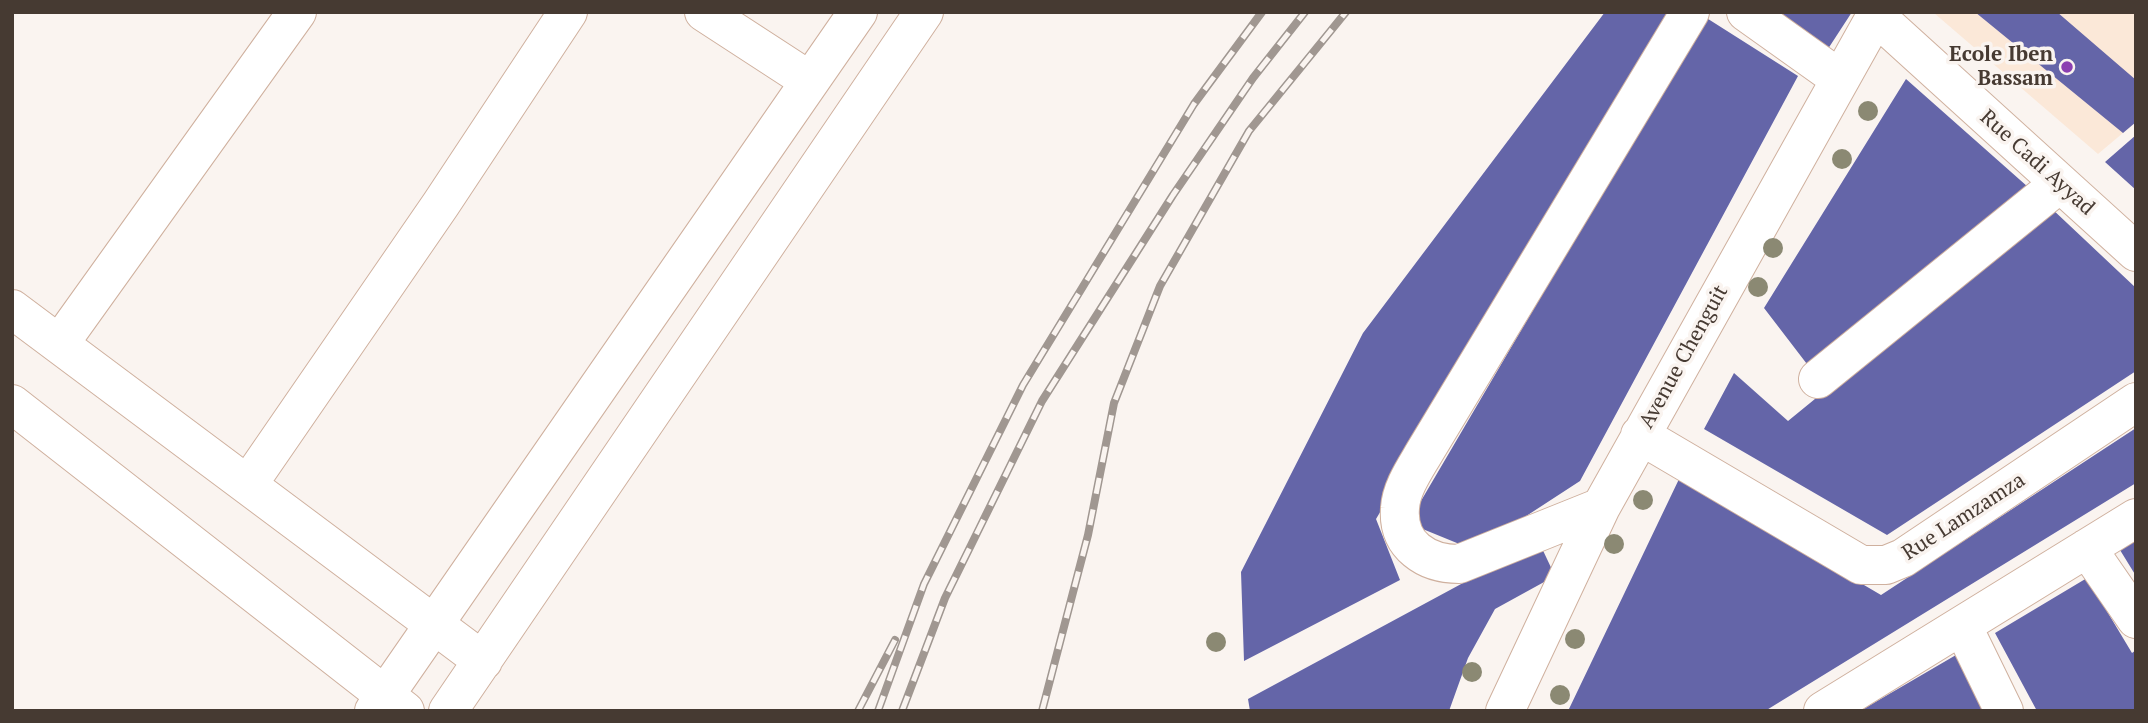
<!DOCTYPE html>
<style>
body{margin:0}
#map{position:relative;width:2148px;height:723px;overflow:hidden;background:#faf4f0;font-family:"PT Serif",serif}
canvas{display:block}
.frame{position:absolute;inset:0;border:14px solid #463a32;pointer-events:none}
</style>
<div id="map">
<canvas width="2148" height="723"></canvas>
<div class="frame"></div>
</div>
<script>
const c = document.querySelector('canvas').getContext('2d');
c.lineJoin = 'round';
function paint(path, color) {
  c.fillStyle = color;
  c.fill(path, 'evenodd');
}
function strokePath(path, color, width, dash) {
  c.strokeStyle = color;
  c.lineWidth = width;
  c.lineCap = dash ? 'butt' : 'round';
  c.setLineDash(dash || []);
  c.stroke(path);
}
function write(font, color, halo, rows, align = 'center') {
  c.font = font + ' "PT Serif",serif';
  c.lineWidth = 7;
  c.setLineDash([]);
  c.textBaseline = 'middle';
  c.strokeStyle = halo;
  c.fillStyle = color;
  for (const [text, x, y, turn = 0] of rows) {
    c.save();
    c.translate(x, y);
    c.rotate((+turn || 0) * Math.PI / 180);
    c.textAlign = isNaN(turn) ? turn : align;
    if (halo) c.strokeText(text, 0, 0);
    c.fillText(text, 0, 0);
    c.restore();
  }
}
paint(new Path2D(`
 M2136,12V122L2098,154L1934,13Z`), '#fbe8d8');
paint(new Path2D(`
 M1605,12H1677L1376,519L1400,580L1244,661L1241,572L1363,333Z
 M1761,12H1852L1824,55Z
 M1975,12H2057L2136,80V122L2123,133Z
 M1705,17L1798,76L1580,481L1474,550L1408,523Z
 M1906,79L2028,187L1810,368L1764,308Z
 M2136,135V190L2105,162Z
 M2050,207L2136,288V371L1887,535L1704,429L1734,373L1788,421Z
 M2136,428V483L1765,711H1568L1680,477L1881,595Z
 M2136,540V576L2120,550Z
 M1539,542L1555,576L1495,609L1468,658L1449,711H1250L1248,699Z
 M2087,578L2132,653L2136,650V711H2037L1995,633Z
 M1956,655L1986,711H1860Z`), '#6465a8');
const minor = new Path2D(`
 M704,12L810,81
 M1746,12L1840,79
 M1876,16L2136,252
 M12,309L483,661
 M60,343L297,12
 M1818,379L2059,184
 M12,404L405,711
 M1640,435L1861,565H1886L1903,558L2136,402
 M249,483L441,204L568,12
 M1601,507L1459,564C1427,564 1397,546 1400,508C1401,489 1414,470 1424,453L1690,12
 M2087,548L2136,619
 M1963,627L2004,711
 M374,711L858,12
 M448,711L924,12
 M1505,711L1601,507L1878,12
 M1823,711L2136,518`);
strokePath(minor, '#cfb09e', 40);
strokePath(minor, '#fff', 38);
const rail = new Path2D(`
 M858,711L895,640
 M878,711L924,584L1023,385L1194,104L1262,12
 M902,711L945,598L1042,401L1173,195L1253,78L1305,12
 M1042,711L1088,535L1114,403L1160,286L1249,131L1346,12`);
strokePath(rail, '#a09791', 8);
strokePath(rail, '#faf4f0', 5, [16]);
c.fillStyle = '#8b8973';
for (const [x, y] of [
 [1868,111],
 [1842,159],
 [1773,248],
 [1758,287],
 [1643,500],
 [1614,544],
 [1575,639],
 [1216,642],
 [1472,672],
 [1560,695]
]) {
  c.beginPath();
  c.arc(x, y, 10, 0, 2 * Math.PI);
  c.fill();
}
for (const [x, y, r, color] of [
 [2067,67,7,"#8b3fb1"]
]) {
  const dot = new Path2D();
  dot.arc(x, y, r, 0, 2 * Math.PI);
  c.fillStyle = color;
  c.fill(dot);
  strokePath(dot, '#faf4f0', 2.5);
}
write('bold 21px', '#463a32', '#faf4f0', [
 ["Ecole Iben",2053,55],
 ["Bassam",2053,79]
], 'right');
write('21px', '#463a32', '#faf4f0', [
 ["Rue Cadi Ayyad",2037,163,42],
 ["Avenue Chenguit",1684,357,-61],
 ["Rue Lamzamza",1964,517,-33]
]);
</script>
